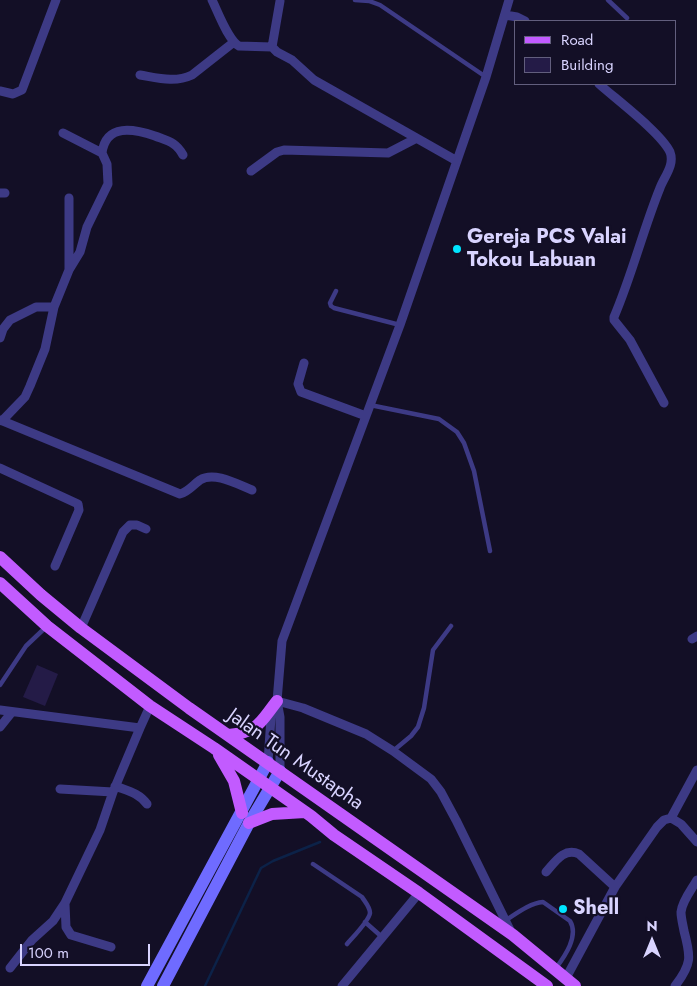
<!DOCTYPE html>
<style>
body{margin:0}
#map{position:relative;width:697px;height:986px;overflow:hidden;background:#130f26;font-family:Jost,sans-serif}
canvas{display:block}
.legend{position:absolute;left:514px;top:20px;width:162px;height:65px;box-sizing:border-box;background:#130f26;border:1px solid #625e7d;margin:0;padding:6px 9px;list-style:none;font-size:15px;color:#d9d4ff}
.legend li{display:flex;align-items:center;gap:10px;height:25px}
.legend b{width:25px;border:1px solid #625e7d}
.north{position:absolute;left:627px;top:916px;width:50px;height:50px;-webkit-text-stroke:4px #130f26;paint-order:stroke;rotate:0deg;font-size:14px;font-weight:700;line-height:20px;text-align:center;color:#d9d4ff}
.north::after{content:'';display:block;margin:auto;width:18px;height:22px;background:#d9d4ff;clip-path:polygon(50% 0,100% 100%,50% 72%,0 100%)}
.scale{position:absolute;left:20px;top:944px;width:130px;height:22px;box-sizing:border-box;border:2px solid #d9d4ff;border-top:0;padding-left:6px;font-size:15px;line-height:18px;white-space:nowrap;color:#d9d4ff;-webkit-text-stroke:4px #130f26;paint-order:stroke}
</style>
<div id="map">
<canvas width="697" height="986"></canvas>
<ul class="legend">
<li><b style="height:6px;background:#c25bff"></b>Road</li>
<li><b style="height:14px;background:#241b47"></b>Building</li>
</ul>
<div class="north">N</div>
<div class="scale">100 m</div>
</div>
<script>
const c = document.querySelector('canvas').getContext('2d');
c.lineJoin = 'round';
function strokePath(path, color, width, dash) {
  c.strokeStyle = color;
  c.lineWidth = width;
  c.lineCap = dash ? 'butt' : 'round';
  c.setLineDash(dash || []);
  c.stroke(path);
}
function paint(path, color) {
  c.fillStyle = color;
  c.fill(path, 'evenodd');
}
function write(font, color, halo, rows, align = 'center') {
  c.font = font + ' Jost,sans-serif';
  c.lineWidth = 4.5;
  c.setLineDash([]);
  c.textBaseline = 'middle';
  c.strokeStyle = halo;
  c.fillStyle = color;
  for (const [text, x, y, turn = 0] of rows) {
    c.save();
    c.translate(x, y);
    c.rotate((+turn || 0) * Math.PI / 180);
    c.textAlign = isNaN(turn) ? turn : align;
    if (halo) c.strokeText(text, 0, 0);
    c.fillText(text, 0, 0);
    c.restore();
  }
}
strokePath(new Path2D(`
 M205,986L261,868L273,861L320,842`), '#0c2248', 2.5);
paint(new Path2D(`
 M37,665L58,674L45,706L23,697Z`), '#241b47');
strokePath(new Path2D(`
 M355,0L369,1L380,5L486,77
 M608,0L627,18
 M336,291L330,303L331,306L334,308L400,325
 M370,405L439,419L457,432L464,443L474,471L490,551
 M0,685L26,646L46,627
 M393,751L411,736L418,727L424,708L433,650L451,626
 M313,864L362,897C365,902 370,907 370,913C369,921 353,937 347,944
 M506,920C517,913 530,903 543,902L570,921C579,936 565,956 556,968
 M365,922L382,937`), '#3d3a85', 4.5);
strokePath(new Path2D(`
 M212,0C218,12 228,40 239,46L272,47L277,52L292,60L314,80L457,161
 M505,15L517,17L525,21
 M272,47L280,1
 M140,75C158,78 175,83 192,75L234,42
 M599,84C617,100 661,133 670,152C675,165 664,177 660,188C643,230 632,275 614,317V320L630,340L664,403
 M0,91L13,94L22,90L56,0
 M102,153C106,123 134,129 155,136C168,141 176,142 183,155
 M251,171L277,152L284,150L388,153L415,139
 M0,193H5
 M69,198V270
 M0,338L3,329L10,320L36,307H54
 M304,363L298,384L301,392L366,416
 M0,420L180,494C188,492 193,485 200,480C214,471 237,484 252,490
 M2,421L25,397L30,386L45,349L54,307L69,270L80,252L87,227L108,184L107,164L102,153L63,133
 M0,468L78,504L79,510L55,566
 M81,628L123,532L130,525H137L146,529
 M692,639L697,636
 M277,701L303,708L366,734L393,751L431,779L441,792L456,820L511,932
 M0,710L140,728L150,706
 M0,727L12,712
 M268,762L271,717L274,708
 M280,771V717L277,701L282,641L400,325L486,77L509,0
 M115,786C128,791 139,793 147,804
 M60,789L113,792
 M671,818L681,824L697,842
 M546,872C555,862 564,847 579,854L615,887
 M65,904L66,927L71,935L111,947
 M10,968L32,940L53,921L65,903L100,830L113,792L140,728
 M566,978L615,887L657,827L664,820L671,818L697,770
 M342,986L419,893
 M675,986C692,964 691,957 684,931C683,925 681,918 681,912C682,901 692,889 697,880`), '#3d3a85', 9);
strokePath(new Path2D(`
 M147,986L268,762
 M163,986L249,823L280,771`), '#6f6bff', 12);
strokePath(new Path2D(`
 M0,557L41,595L81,628L189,708L513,935L575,986
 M0,583L47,626L150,706L214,748L311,816L334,835L419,893L547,986
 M229,735C259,731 259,724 277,701
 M219,755L234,781L242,813
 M249,823L272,814L305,812`), '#c25bff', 12);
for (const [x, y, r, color] of [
 [457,249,5,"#00e5ff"],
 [563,909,5,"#00e5ff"]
]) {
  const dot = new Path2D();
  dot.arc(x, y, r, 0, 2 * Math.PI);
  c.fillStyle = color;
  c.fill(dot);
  strokePath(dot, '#130f26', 2);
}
write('bold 20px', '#d9d4ff', '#130f26', [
 ["Gereja PCS Valai",467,238],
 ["Tokou Labuan",467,261],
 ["Shell",573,909]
], 'left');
write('20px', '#d9d4ff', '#130f26', [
 ["Jalan Tun Mustapha",295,760,35]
]);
</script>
